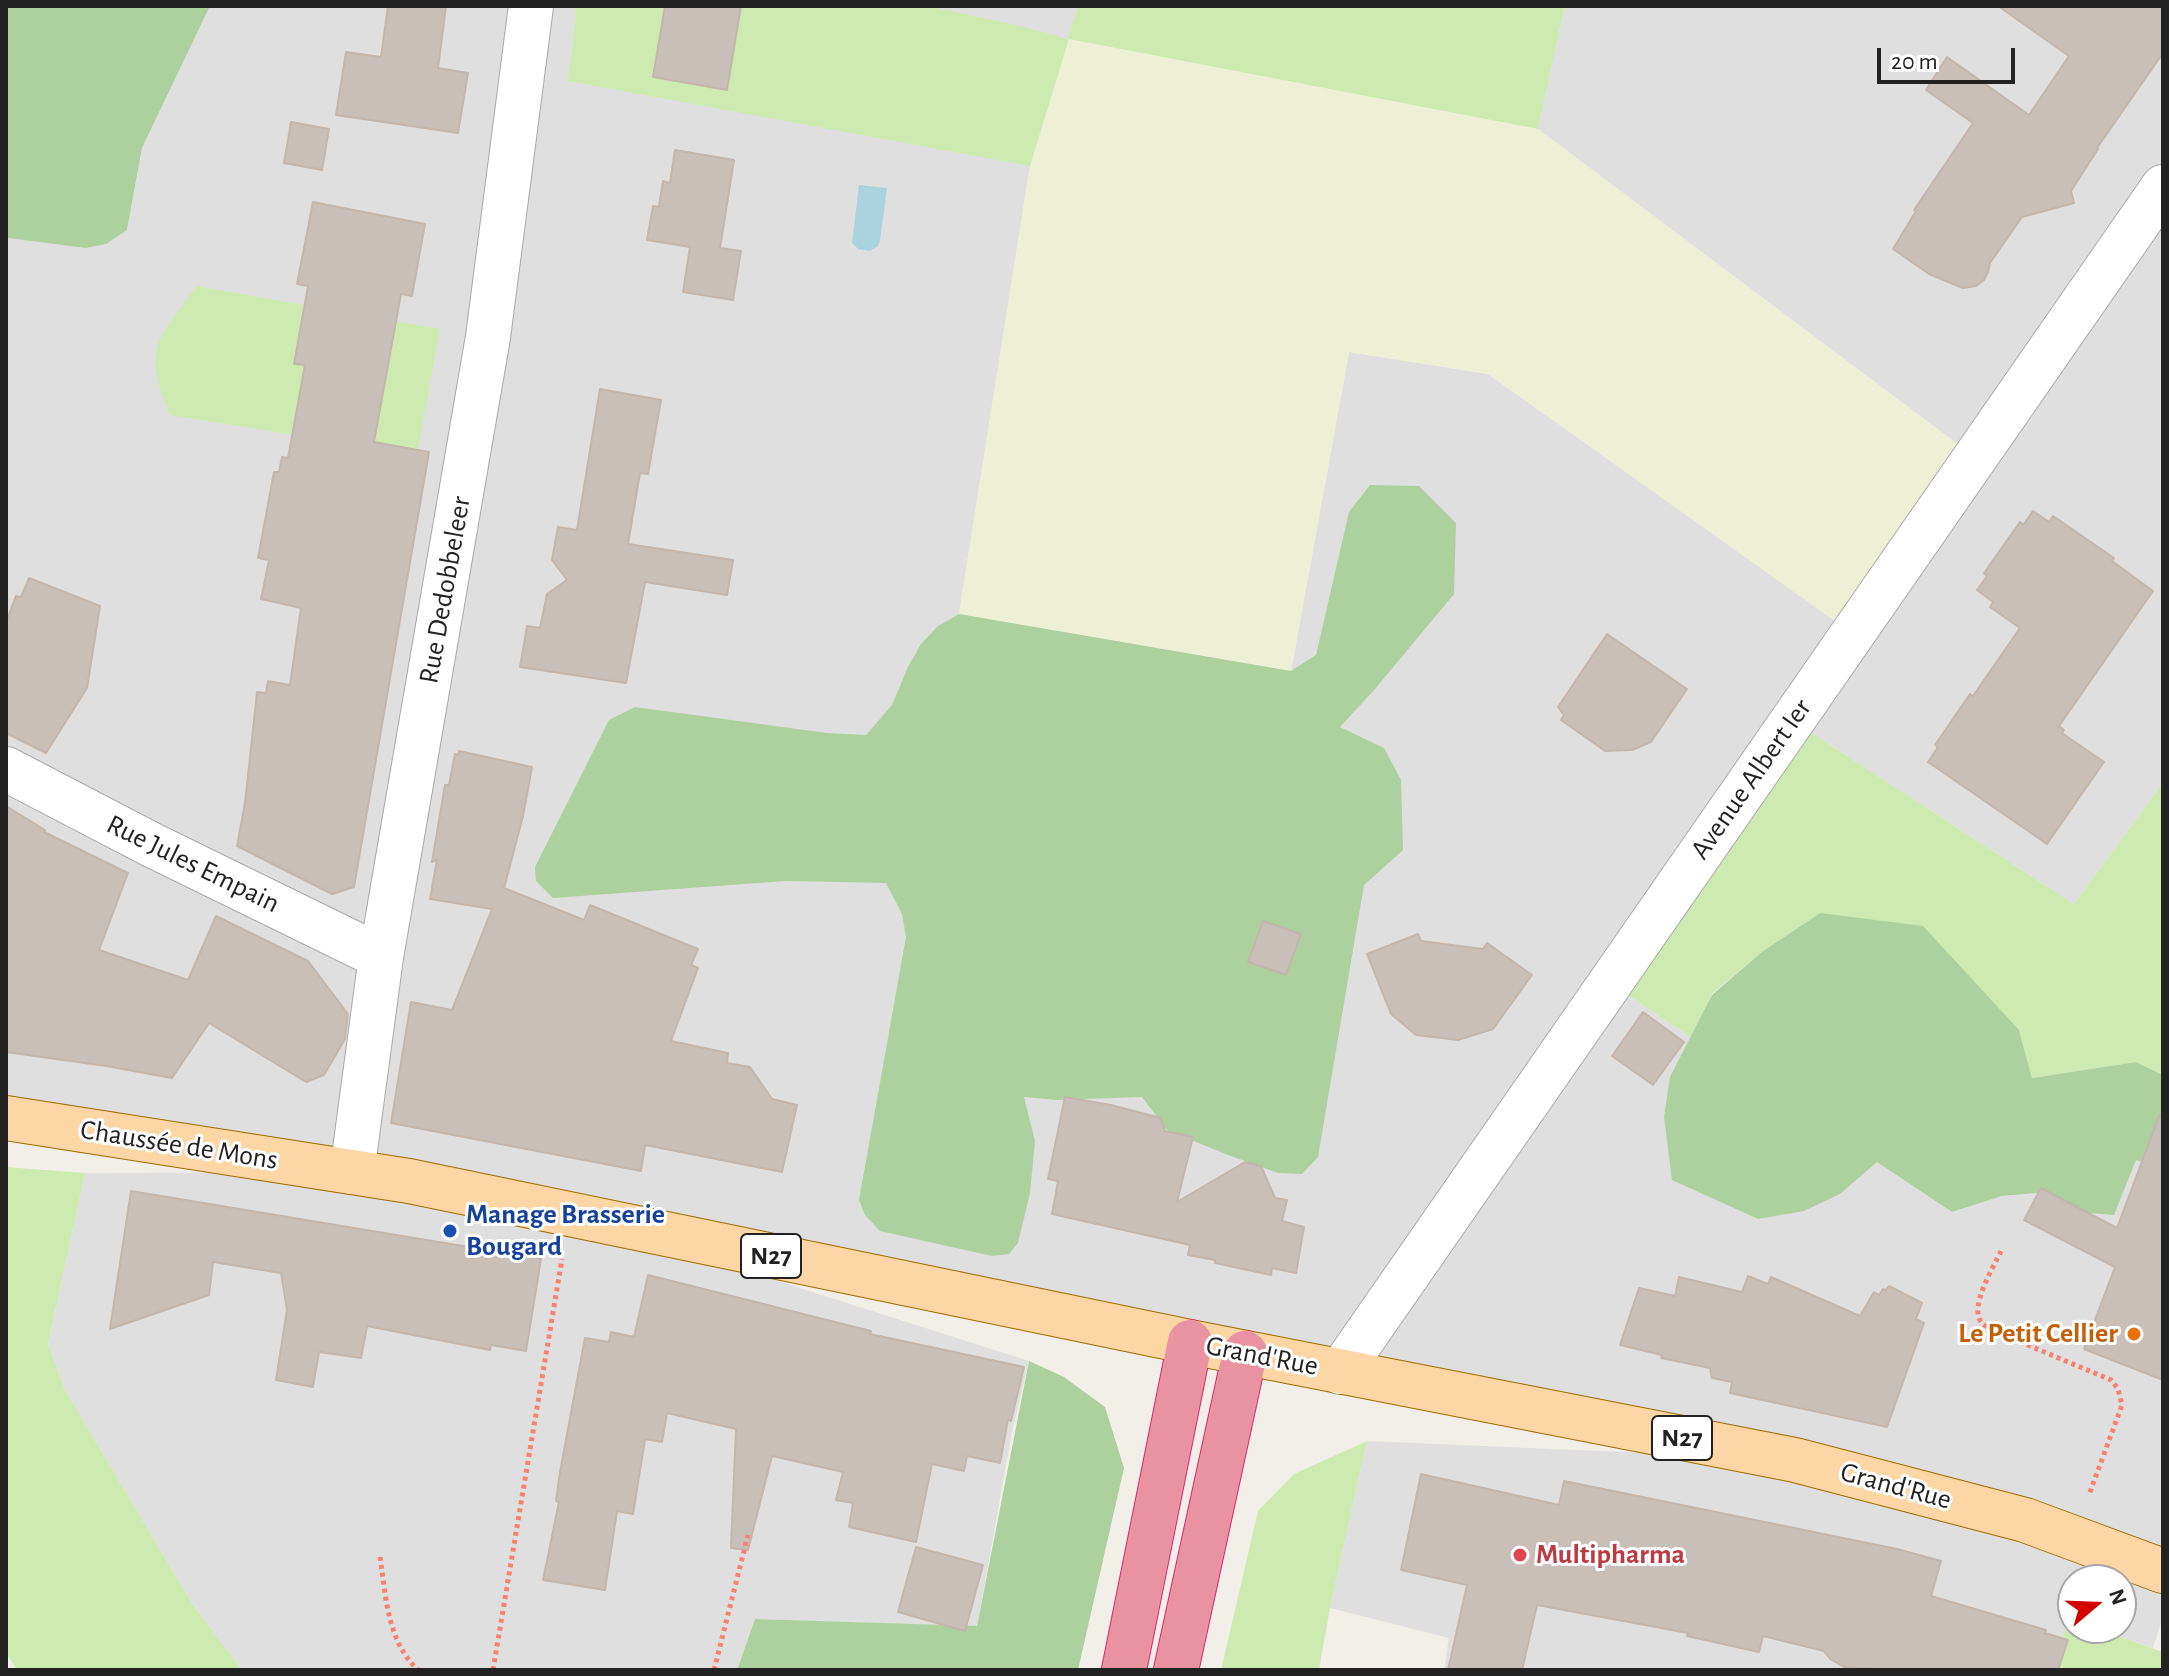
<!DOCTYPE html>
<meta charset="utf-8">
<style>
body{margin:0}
#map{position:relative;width:2169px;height:1676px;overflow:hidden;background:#f2efe9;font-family:"Alegreya Sans",sans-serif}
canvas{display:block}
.frame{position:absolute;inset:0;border:8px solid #222;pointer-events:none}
.north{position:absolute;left:2057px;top:1564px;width:80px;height:80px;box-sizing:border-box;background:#fff;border:2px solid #a7a7a7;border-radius:50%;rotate:71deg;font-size:22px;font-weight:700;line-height:32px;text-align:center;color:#222}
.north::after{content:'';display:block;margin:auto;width:28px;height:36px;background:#d40000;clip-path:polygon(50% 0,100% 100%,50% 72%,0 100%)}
.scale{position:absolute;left:1877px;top:48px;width:138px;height:36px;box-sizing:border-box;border:4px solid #222;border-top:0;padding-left:10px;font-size:24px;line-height:28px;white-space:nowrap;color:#222;-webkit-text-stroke:6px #fff;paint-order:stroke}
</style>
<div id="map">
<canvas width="2169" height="1676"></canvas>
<div class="frame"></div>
<div class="north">N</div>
<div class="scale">20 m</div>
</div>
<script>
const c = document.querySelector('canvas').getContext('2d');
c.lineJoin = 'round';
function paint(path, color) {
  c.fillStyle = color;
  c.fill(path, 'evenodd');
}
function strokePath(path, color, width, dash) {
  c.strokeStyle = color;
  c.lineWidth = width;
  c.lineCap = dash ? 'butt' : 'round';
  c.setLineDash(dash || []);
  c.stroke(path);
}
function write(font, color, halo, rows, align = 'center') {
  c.font = font + ' "Alegreya Sans",sans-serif';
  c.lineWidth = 6;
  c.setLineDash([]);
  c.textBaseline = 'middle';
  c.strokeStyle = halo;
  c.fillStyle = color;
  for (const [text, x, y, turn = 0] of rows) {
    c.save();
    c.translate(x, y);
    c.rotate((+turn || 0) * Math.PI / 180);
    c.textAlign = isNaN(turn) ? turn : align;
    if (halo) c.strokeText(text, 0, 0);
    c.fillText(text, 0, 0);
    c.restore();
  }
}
paint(new Path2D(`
 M210,6H1078L1030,166L959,614L1291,671L1349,352L1488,374L1852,633L1974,457L1538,129L1565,6H2163V783L2074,904L1792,720L1610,983L1952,1212L2002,1196L2037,1193L2077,1212L2136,1159L2163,1170V1617L2153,1648L2095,1628H2121V1580H2073V1620L2053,1670H1444L1449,1638L1330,1608L1367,1441L1787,1459L580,1218L1029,1361L1012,1432L977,1627L755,1619L737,1670H242L193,1605L65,1390L48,1344L85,1173L344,1172L6,1118V234L9,238L127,230L142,148Z`), '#e0dfdf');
paint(new Path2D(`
 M1069,39L1538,129L1975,457L1852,633L1489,374L1349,352L1291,671L959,614L1030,166Z`), '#eef0d5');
paint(new Path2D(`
 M575,6H928L1020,26L1068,39L1078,6H1565L1538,129L1069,39L1030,166L568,81L576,17Z
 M197,286L440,329L417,455L170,415C162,395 153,374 156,352C158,334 186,302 197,286Z
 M1792,720L2074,904L2163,783V1075L2136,1062L2032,1078L2019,1030L1820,913L1763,951L1712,994L1692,1038L1610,983Z
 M6,1167L85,1173L48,1344L65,1390L193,1605L242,1670H17L6,1653Z
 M1367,1441L1330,1608L1319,1670H1221L1258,1511L1294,1474Z
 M2069,1619L2073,1620V1628H2096L2163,1652V1670H2053Z`), '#cdebb0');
paint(new Path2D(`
 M6,6H210L142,148L127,230L106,244L86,248L8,238L6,234Z
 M1370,485L1419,486L1456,523L1454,594L1375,689L1340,727L1384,748L1401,780L1403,850L1364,885L1318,1157L1302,1174L1278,1173L1228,1155L1167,1130L1142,1097L1058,1100L1024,1097L1035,1141L1030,1193L1018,1243L1009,1254L992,1256L880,1231L865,1215L859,1200L906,937L902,914L886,883L786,881L553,898L536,881L535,867L609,720L635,707L827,733L866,735L892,705L908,667L921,644L938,626L959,614L1291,671L1316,655L1349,512Z
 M1820,913L1923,926L2019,1030L2032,1078L2136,1062L2163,1075V1169L2136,1160L2114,1215L2077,1212L2037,1193L2002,1196L1952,1212L1877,1162L1840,1194L1804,1211L1758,1219L1672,1180L1664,1117L1670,1077L1712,995L1763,951Z
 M1029,1361L1064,1377L1105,1407L1124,1468L1078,1670H737L755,1619L977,1626Z`), '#add19e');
paint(new Path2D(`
 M859,185L887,188L880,241L878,246L870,251L858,249L852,243Z`), '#aad3df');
const building = new Path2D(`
 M388,6H446L438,68L468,73L458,133L336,115L346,52L381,57Z
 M665,6H741L727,90L653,77Z
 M1998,6H2163V53L2097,148L2098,149L2071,191L2074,203L2022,217L1990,263L1988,272L1984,280L1976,286L1963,288L1929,274L1893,249L1916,211L1914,210L1973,123L1926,90L1947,57L2029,115L2069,56Z
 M291,122L329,129L322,170L284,163Z
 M675,150L734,160L720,248L741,251L733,300L683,292L690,247L647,240L653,206L659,207L663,181L670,183Z
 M313,202L425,224L412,296L401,294L374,442L429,452L354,887L332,894L237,846L245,803L257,692L266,693L268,681L290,685L301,608L261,599L269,560L258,558L274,472H279L282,457L288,458L305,365L294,364L308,286L297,284Z
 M600,389L661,400L648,474L640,473L628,544L733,560L727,595L645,582L626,683L520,667L527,626L540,628L547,594L567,580L552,560L558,527L577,530Z
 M2033,511L2049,522L2053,516L2114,558L2112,561L2153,591L2059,726L2064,730L2062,733L2104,762L2047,844L1928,762L1938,747L1935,745L1970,694L1973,696L2020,628L1990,607L1993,602L1977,590L1987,576L1984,573L2020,522L2023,525Z
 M29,578L100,606L87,688L46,753L6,733V622L16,596L21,597Z
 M1607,634L1687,689L1651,742L1632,750L1605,751L1561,720L1564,715L1558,707Z
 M459,751L532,767L523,816L504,888L584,920L590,905L698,949L691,965L698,968L671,1041L728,1053L727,1063L750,1067L772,1099L797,1105L782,1172L645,1145L641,1171L391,1123L411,1002L452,1010L492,909L430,899L437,860L432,862L445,785H449L455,754L458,755Z
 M6,806L45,830L44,832L128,873L99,950L188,980L216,916L308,961L348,1014L345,1039L324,1075L306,1082L209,1023L172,1078L106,1066L6,1052Z
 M1263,921L1301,934L1286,975L1248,962Z
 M1418,934L1421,941L1483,949L1487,943L1532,975L1493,1029L1458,1040L1416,1035L1391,1014L1367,954Z
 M1643,1012L1684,1042L1653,1085L1612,1056Z
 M1065,1097L1111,1105L1161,1118L1165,1131L1193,1137L1177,1202L1245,1162L1261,1166L1275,1198L1287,1200L1282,1221L1304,1227L1296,1273L1272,1268L1271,1275L1215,1263V1260L1188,1255L1190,1245L1052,1214L1058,1181L1048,1179Z
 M2159,1116H2163V1380L2084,1349L2115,1267L2024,1220L2041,1188L2117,1228Z
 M131,1191L541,1259L526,1351L491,1345L490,1350L367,1326L361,1358L319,1352L313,1387L276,1380L287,1310L281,1273L213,1262L209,1295L110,1329Z
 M648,1275L871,1331L870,1334L1024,1367L1011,1421L1008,1419L1000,1463L967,1456L964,1471L932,1464L916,1542L849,1527L853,1503L836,1500L843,1472L772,1456L748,1550L731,1548L736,1429L667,1413L662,1442L645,1439L633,1514L617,1511L605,1590L543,1580L559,1502L556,1501L560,1472L585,1338L609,1342L611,1332L634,1337Z
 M1748,1276L1768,1284L1771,1277L1860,1316L1874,1292L1879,1295L1883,1289L1886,1290L1889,1286L1922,1303L1916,1319L1924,1323L1887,1427L1730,1393L1732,1382L1712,1378L1710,1368L1661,1358L1662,1355L1620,1345L1639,1288L1675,1296L1679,1277L1742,1292Z
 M1421,1474L1559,1505L1564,1481L1897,1549L1941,1561L1931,1596L2046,1630L2045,1633L2068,1640L2058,1670H1893L1844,1667L1830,1659L1824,1651L1763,1636L1759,1652L1687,1636L1688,1633L1537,1605L1522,1670H1448L1467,1585L1401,1570Z
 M916,1547L983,1565L965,1631L898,1612Z`);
paint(building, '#c7bfb8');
strokePath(building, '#c4b6ab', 2);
const minor = new Path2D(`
 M6,769L152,845L381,957
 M352,1172L381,957L488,337L531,6
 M1340,1372L2163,187`);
const major = new Path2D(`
 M6,1118L409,1181L1190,1342L1795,1460L2025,1520L2163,1571`);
const highway = new Path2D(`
 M1124,1670L1190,1342
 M1176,1670L1245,1353`);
strokePath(minor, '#a9a9a9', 46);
strokePath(major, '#a06b00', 46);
strokePath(highway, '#dc2a67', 46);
strokePath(new Path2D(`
 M2001,1251C1994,1266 1968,1308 1982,1323C1986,1327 1994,1330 1999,1333L2111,1380L2118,1389L2122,1405L2089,1495
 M380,1557C386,1596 387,1641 418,1670
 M493,1670L562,1259
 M714,1670L748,1535`), '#fa8072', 5, [4, 4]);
strokePath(minor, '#fff', 44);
strokePath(major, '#fcd6a4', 44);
strokePath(highway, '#e892a2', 44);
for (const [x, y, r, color] of [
 [450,1231,8,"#1a4fb4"],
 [2134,1334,8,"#e8710a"],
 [1520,1555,8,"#e0444e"]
]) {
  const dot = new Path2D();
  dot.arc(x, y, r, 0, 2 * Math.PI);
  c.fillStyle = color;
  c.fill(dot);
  strokePath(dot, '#fff', 3);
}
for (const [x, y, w] of [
 [771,1256,60],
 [1682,1438,60]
]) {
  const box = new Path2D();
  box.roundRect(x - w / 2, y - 22, w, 44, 6);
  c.fillStyle = '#fff';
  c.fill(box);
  strokePath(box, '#222', 2);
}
write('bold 26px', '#222', null, [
 ["N27",771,1256],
 ["N27",1682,1438]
]);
write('28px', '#222', '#fff', [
 ["Rue Dedobbeleer",445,590,-80],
 ["Avenue Albert Ier",1751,779,-55],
 ["Rue Jules Empain",193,864,26],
 ["Chaussée de Mons",179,1145,9],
 ["Grand'Rue",1262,1356,11],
 ["Grand'Rue",1896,1486,15]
]);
write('bold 28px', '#164399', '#fff', [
 ["Manage Brasserie",466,1215],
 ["Bougard",466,1247]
], 'left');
write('bold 28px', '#c56008', '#fff', [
 ["Le Petit Cellier",2118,1334]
], 'right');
write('bold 28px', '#be3a42', '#fff', [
 ["Multipharma",1536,1555]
], 'left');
</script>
